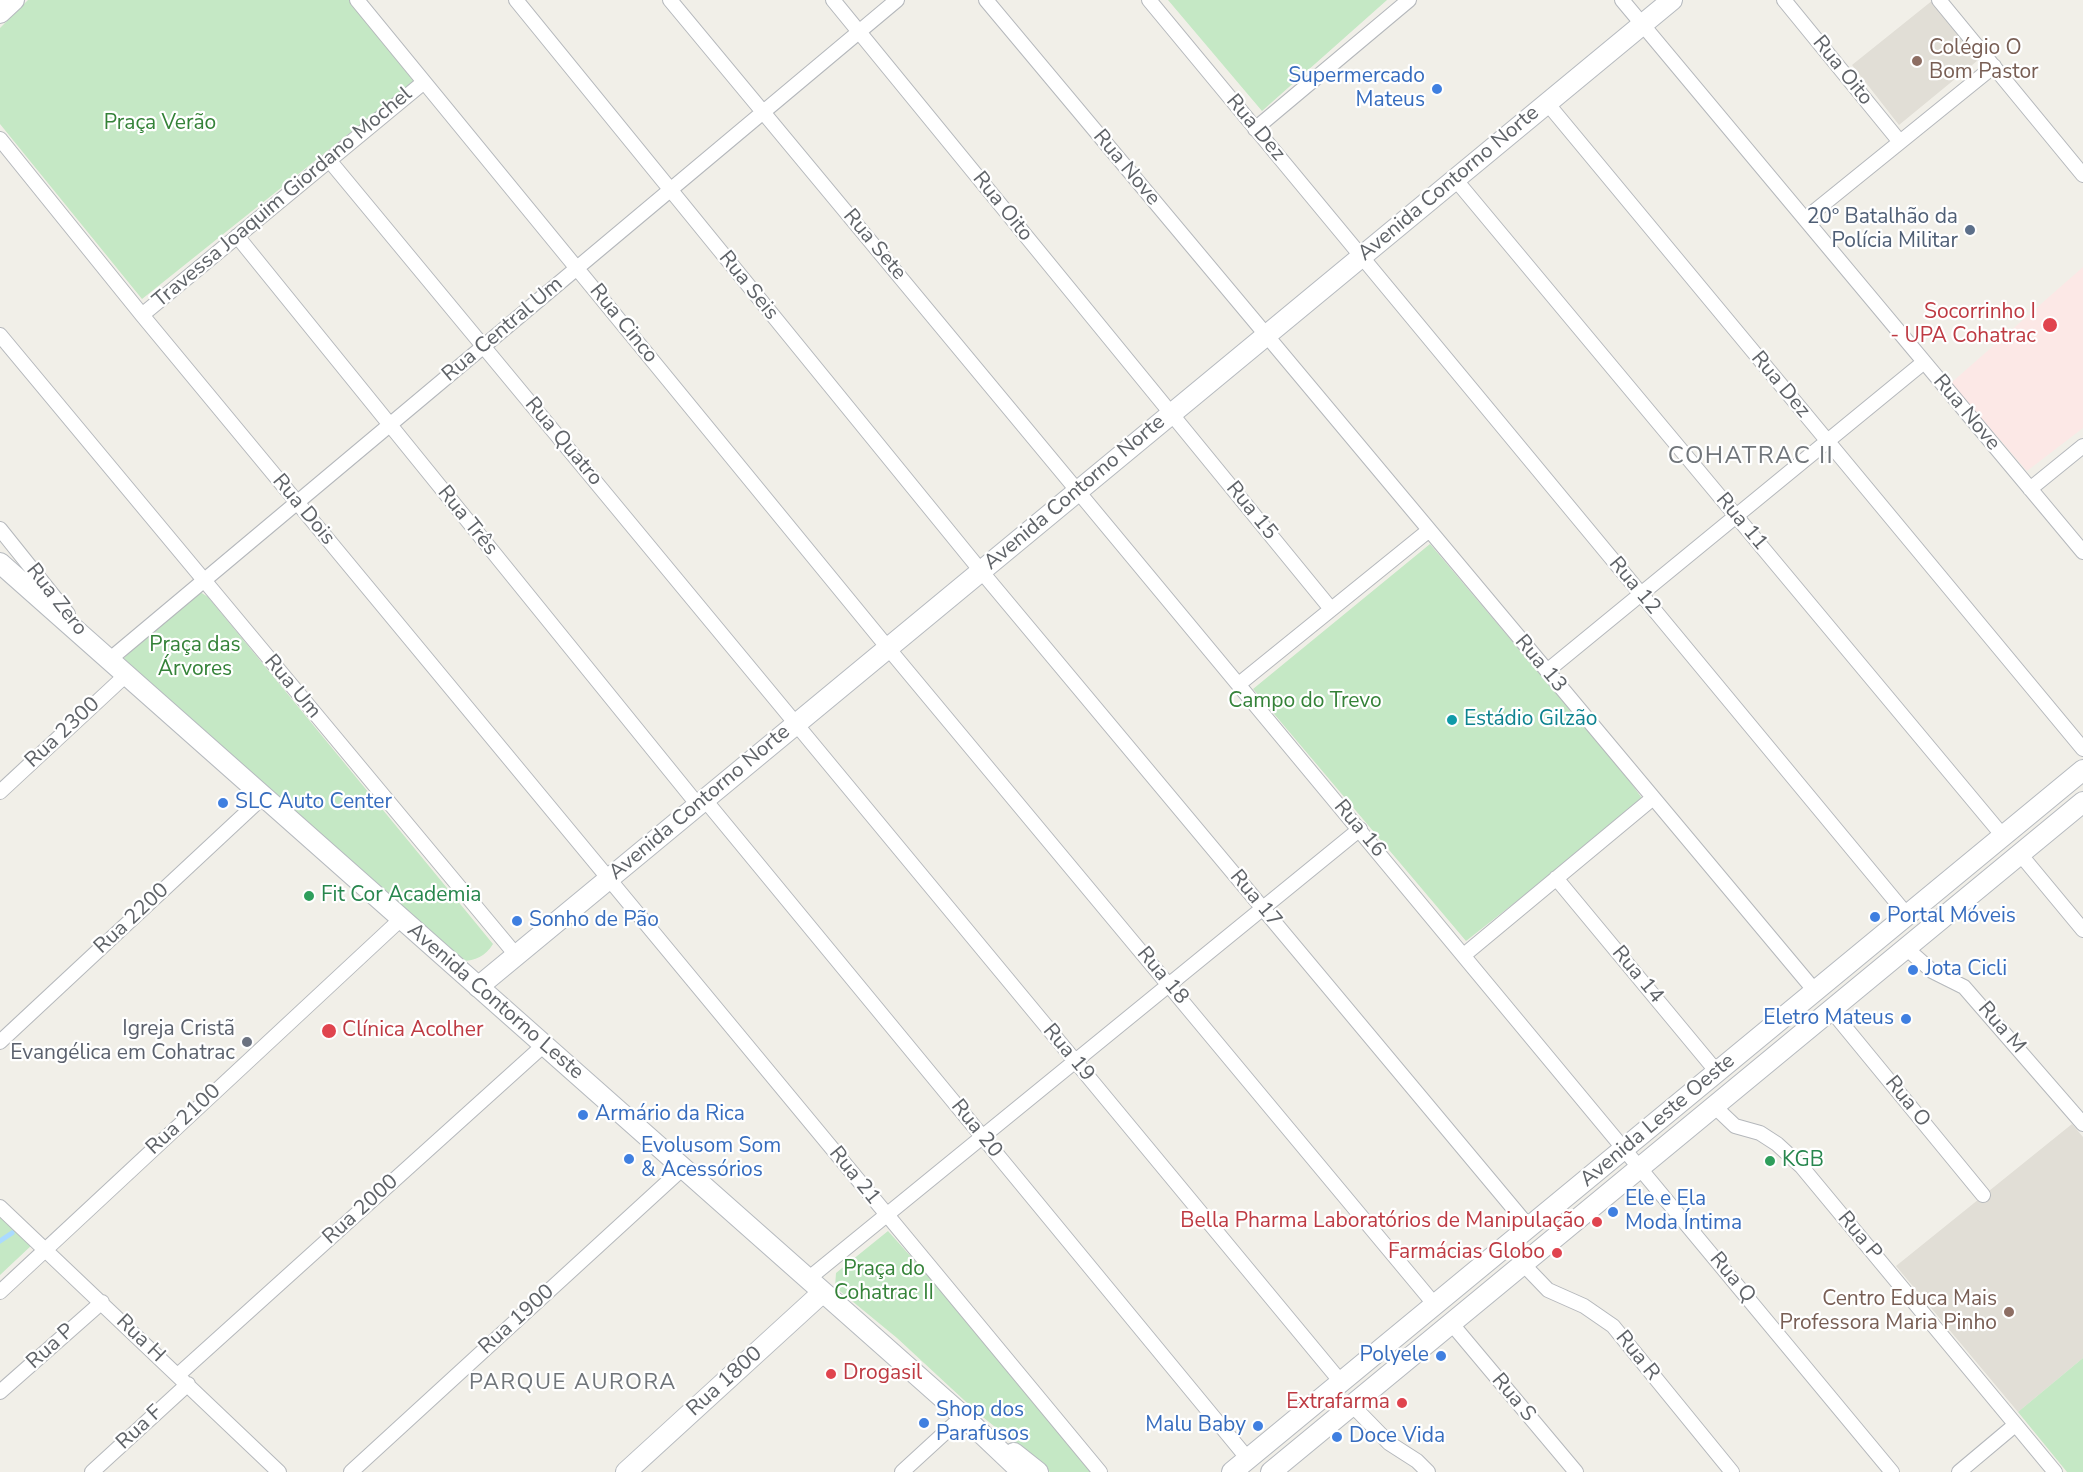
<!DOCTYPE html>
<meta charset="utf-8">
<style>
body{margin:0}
canvas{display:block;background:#f1efe8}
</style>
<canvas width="2083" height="1472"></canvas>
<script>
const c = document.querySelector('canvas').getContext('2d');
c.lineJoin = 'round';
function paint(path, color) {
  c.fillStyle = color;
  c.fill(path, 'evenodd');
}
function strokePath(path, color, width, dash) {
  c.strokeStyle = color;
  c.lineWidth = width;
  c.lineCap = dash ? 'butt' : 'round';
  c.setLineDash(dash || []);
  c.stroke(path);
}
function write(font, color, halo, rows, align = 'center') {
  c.font = font + ' "Nunito Sans",sans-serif';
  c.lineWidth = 4.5;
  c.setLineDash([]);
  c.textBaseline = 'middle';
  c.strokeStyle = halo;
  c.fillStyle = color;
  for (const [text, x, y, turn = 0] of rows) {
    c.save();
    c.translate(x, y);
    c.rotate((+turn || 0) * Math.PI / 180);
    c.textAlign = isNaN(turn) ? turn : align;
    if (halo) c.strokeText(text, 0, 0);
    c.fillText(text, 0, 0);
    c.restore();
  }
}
paint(new Path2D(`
 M1933,0L1983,56L1899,125L1852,65Z
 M2072,1124L2083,1137V1358L2018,1412L1896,1266Z`), '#e1ded6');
paint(new Path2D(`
 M2083,267V428L2027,471L1951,383Z`), '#fce8e6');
paint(new Path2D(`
 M28,0H350L416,80L142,299L0,124V28Z
 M1168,0H1387L1262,111Z
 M1430,544L1626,776L1644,801L1466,941L1253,689Z
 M197,590L208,597L493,944C485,957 473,962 459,961L123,659Z
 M0,1214L33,1244L0,1275Z
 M888,1231L1014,1372L1093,1472H1050L978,1413L897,1338L835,1287L836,1273Z
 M2083,1358V1472H2067L2018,1412Z`), '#c5e8c5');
strokePath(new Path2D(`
 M0,1241L12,1233`), '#aadaff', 5);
const street = new Path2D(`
 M357,0L888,648L1435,1305
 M516,0L981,571L1529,1227
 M670,0L1892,1472
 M833,0L1331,609
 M986,0L1815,991
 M1149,0L1907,915
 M1622,0L2083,552
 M1784,0L1900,142
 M1939,0L2083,175
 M1547,103L2083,749
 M1255,129L1409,0
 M0,139L142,315L1100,1472
 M329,160L1341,1382
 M1455,179L2003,836
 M1805,219L1994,66
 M237,236L698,805
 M142,315L424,82
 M0,335L516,955
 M2030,489L2083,446
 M0,529L68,614
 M109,660L897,0
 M1547,671L1924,362
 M1239,684L1428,531
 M0,792L126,675
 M705,800L1248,1459
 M2020,854L2083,930
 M1556,878L1717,1072
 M1906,948L1932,971L1964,987L2083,1124
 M1464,955L1653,798
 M1831,1010L1983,1195
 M0,1042L263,797
 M1714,1106L1735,1126L1760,1133L1777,1144L1801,1166L2055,1472
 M0,1207L279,1472
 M1523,1264L1548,1290L1584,1306L1613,1326L1732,1472
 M808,1279L1360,829
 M0,1292L401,919
 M1451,1323L1576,1472
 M178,1375L544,1045
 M0,1392L102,1302
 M1352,1405L1389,1443L1417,1461L1428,1472
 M92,1472L188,1384
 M351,1472L683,1168
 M902,1472L963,1416
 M1959,1472L2015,1425`);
const secondary = new Path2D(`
 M0,13L14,0
 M0,563L963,1416L1022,1472
 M478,987L1672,0
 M1014,1453L1038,1472
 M626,1472L823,1292
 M1232,1472L2083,770
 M1271,1472L2083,802`);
strokePath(street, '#b5b8bc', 16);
strokePath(secondary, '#b6babf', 22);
strokePath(street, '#fff', 14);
strokePath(secondary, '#fff', 20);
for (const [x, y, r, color] of [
 [1917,61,6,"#8d6e63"],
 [1437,89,6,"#3f7fe0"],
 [1970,230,6,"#5c6f8a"],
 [2050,325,8,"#e0444e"],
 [1452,720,6,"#0f9aa8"],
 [223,803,6,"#3f7fe0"],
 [309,896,6,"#2e9e5b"],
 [1875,917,6,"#3f7fe0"],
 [517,921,6,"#3f7fe0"],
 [1913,970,6,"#3f7fe0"],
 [1906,1019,6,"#3f7fe0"],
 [329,1031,8,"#e0444e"],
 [247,1042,6,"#6b7280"],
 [583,1115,6,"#3f7fe0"],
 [629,1159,6,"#3f7fe0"],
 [1770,1161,6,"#2e9e5b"],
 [1613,1212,6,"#3f7fe0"],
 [1597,1222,6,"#e0444e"],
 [1557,1253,6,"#e0444e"],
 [2009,1312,6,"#8d6e63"],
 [1441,1356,6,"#3f7fe0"],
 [831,1374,6,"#e0444e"],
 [1402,1403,6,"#e0444e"],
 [924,1423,6,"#3f7fe0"],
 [1258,1426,6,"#3f7fe0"],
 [1337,1437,6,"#3f7fe0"]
]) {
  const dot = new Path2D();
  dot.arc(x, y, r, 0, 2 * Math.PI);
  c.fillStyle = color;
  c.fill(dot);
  strokePath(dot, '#fff', 2);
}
write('21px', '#785e54', '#fff', [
 ["Colégio O",1929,49],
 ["Bom Pastor",1929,73],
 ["Centro Educa Mais",1997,1300,"right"],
 ["Professora Maria Pinho",1997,1324,"right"]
], 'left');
write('21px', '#5f6368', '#fff', [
 ["Rua Oito",1842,71,51],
 ["Rua Dez",1255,128,50],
 ["Rua Nove",1126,168,50],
 ["Avenida Contorno Norte",1449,184,-40],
 ["Travessa Joaquim Giordano Mochel",283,198,-40],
 ["Rua Oito",1002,207,51],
 ["Rua Sete",874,245,50],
 ["Rua Seis",748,286,51],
 ["Rua Cinco",623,324,51],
 ["Rua Central Um",503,330,-40],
 ["Rua Dez",1780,385,50],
 ["Rua Nove",1966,413,50],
 ["Rua Quatro",563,442,50],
 ["Avenida Contorno Norte",1075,493,-40],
 ["Rua Dois",303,510,50],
 ["Rua 15",1251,511,51],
 ["Rua Três",467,521,51],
 ["Rua 11",1741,522,50],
 ["Rua 12",1634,586,50],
 ["Rua Zero",56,600,52],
 ["Rua 13",1540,664,50],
 ["Rua Um",292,687,50],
 ["Rua 2300",63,733,-43],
 ["Avenida Contorno Norte",700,803,-40],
 ["Rua 16",1359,829,50],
 ["Rua 17",1255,899,50],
 ["Rua 2200",132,919,-43],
 ["Rua 14",1637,975,50],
 ["Rua 18",1162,976,50],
 ["Avenida Contorno Leste",495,1002,41],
 ["Rua M",2001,1028,49],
 ["Rua 19",1068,1053,50],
 ["Rua O",1907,1102,51],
 ["Rua 2100",184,1120,-43],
 ["Avenida Leste Oeste",1658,1121,-40],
 ["Rua 20",976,1129,51],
 ["Rua 21",854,1176,51],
 ["Rua 2000",361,1210,-42],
 ["Rua P",1859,1236,50],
 ["Rua Q",1732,1278,50],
 ["Rua 1900",517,1320,-42],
 ["Rua H",140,1339,44],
 ["Rua P",51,1347,-42],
 ["Rua R",1637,1356,51],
 ["Rua 1800",725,1382,-42],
 ["Rua S",1513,1398,50],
 ["Rua F",140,1428,-43]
]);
write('21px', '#366cbe', '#fff', [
 ["Supermercado",1425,77,"right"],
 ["Mateus",1425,101,"right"],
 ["SLC Auto Center",235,803],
 ["Portal Móveis",1887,917],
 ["Sonho de Pão",529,921],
 ["Jota Cicli",1925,970],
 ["Eletro Mateus",1894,1019,"right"],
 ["Armário da Rica",595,1115],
 ["Evolusom Som",641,1147],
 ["& Acessórios",641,1171],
 ["Ele e Ela",1625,1200],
 ["Moda Íntima",1625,1224],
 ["Polyele",1429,1356,"right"],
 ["Shop dos",936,1411],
 ["Parafusos",936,1435],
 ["Malu Baby",1246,1426,"right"],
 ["Doce Vida",1349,1437]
], 'left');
write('21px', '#348238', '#fff', [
 ["Praça Verão",160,124],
 ["Praça das",195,646],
 ["Árvores",195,670],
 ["Campo do Trevo",1305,702],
 ["Praça do",884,1270],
 ["Cohatrac II",884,1294]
]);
write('21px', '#4e5e75', '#fff', [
 ["20º Batalhão da",1958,218],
 ["Polícia Militar",1958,242]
], 'right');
write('21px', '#be3a42', '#fff', [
 ["Socorrinho I",2036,313],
 ["- UPA Cohatrac",2036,337],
 ["Clínica Acolher",342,1031,"left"],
 ["Bella Pharma Laboratórios de Manipulação",1585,1222],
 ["Farmácias Globo",1545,1253],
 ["Drogasil",843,1374,"left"],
 ["Extrafarma",1390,1403]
], 'right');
write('21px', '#0d838f', '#fff', [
 ["Estádio Gilzão",1464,720]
], 'left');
write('21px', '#27864d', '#fff', [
 ["Fit Cor Academia",321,896],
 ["KGB",1782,1161]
], 'left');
write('21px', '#5b616d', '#fff', [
 ["Igreja Cristã",235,1030],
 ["Evangélica em Cohatrac",235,1054]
], 'right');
c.letterSpacing = '1.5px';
write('22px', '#70757a', '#fff', [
 ["PARQUE AURORA",573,1384]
]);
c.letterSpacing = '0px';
c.letterSpacing = '1.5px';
write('24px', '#70757a', '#fff', [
 ["COHATRAC II",1751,457]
]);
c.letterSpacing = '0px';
</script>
